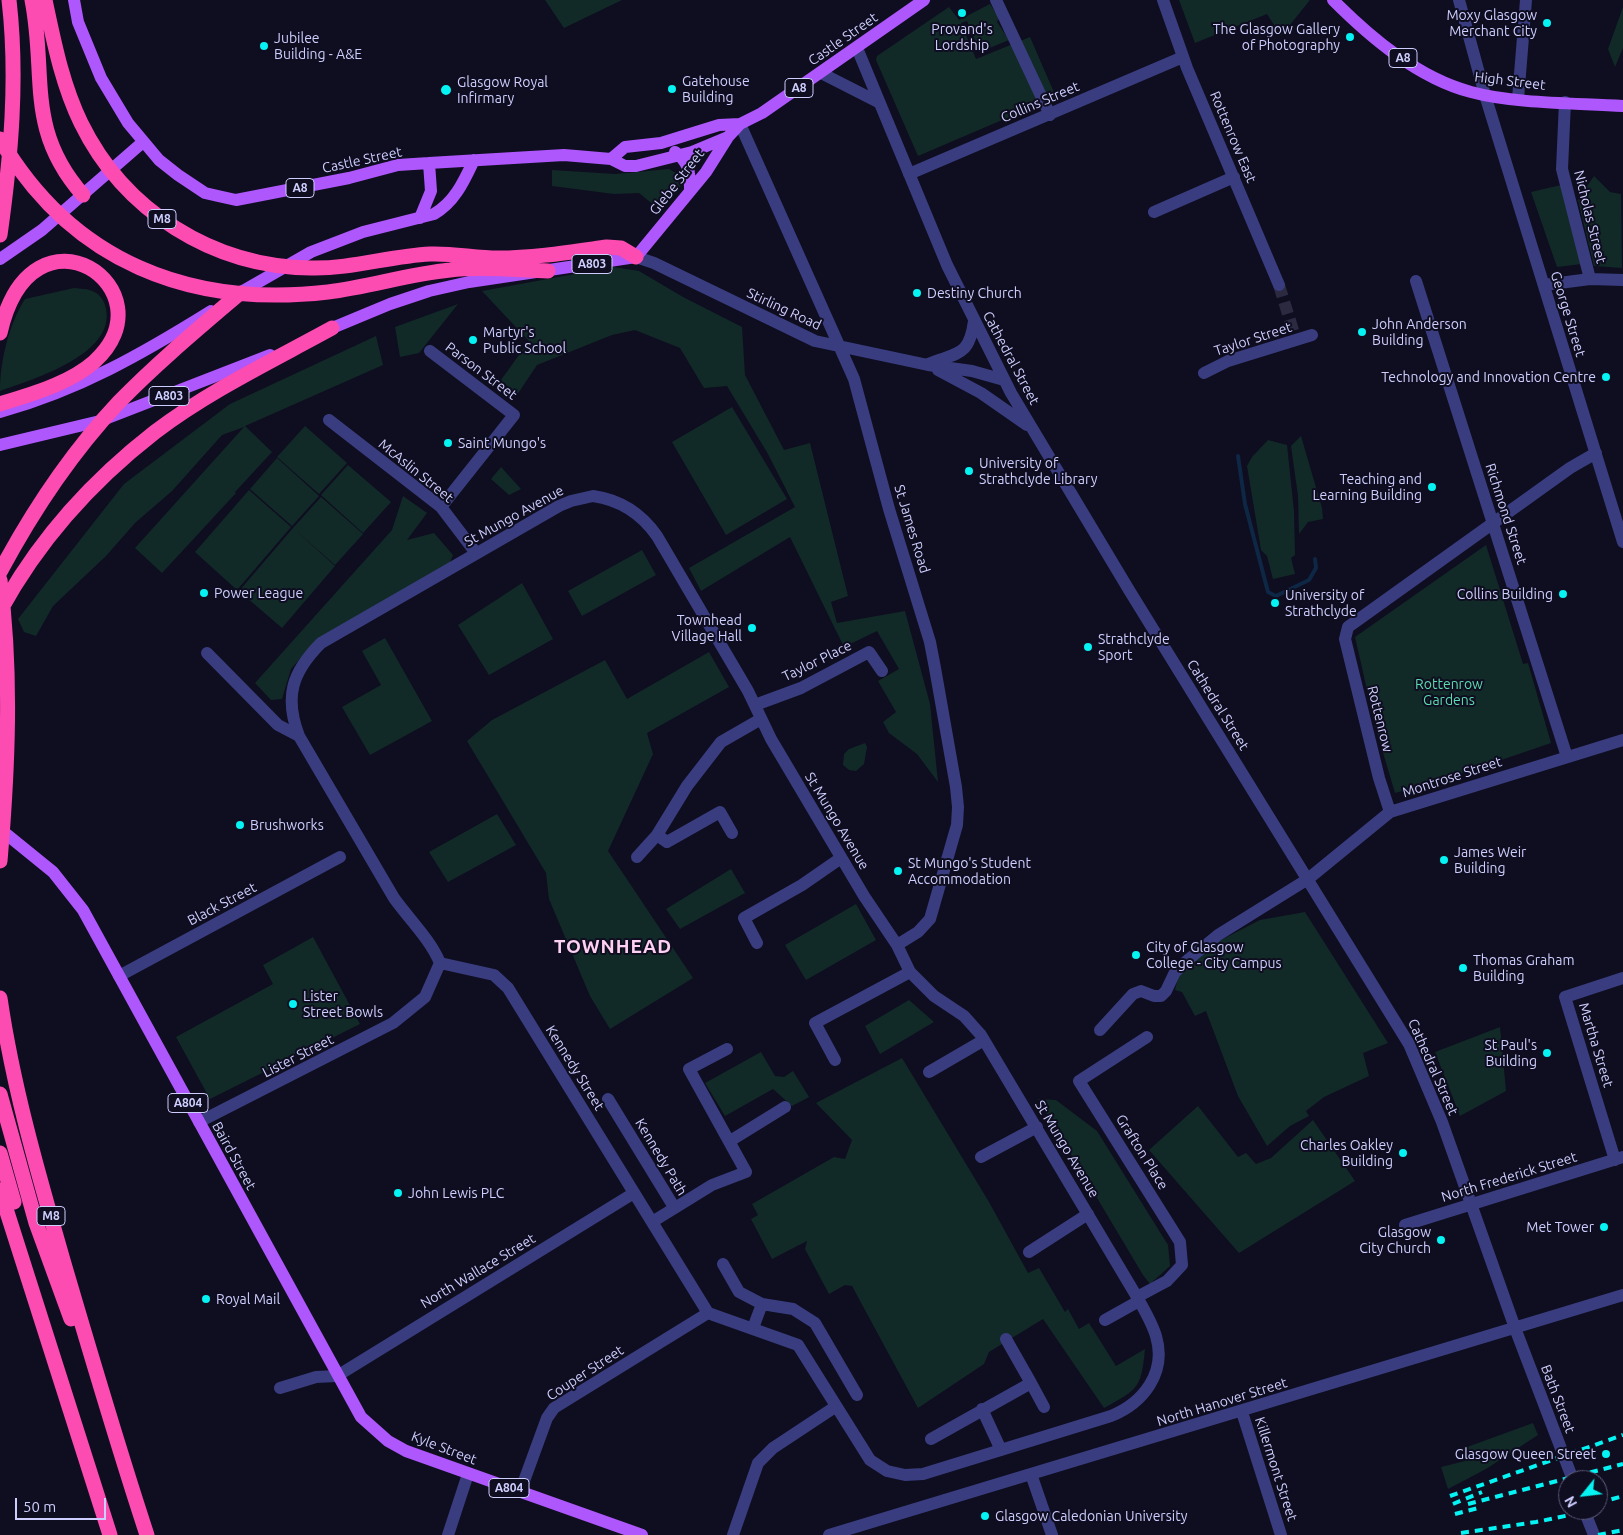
<!DOCTYPE html>
<style>
body{margin:0}
#map{position:relative;width:1623px;height:1535px;overflow:hidden;background:#0f0d20;font-family:Ubuntu,sans-serif}
canvas{display:block}
.north{position:absolute;left:1558px;top:1470px;width:50px;height:50px;box-sizing:border-box;background:#0f0d20;border:1px solid #5b5a79;border-radius:50%;rotate:241deg;font-size:14px;font-weight:700;line-height:20px;text-align:center;color:#cecefe}
.north::after{content:'';display:block;margin:auto;width:18px;height:22px;background:#05f3f3;clip-path:polygon(50% 0,100% 100%,50% 72%,0 100%)}
.scale{position:absolute;left:15px;top:1498px;width:91px;height:22px;box-sizing:border-box;border:2px solid #cecefe;border-top:0;padding-left:6px;font-size:15px;line-height:18px;white-space:nowrap;color:#cecefe;-webkit-text-stroke:4px #0f0d20;paint-order:stroke}
</style>
<div id="map">
<canvas width="1623" height="1535"></canvas>
<div class="north">N</div>
<div class="scale">50 m</div>
</div>
<script>
const c = document.querySelector('canvas').getContext('2d');
c.lineJoin = 'round';
function paint(path, color) {
  c.fillStyle = color;
  c.fill(path, 'evenodd');
}
function strokePath(path, color, width, dash) {
  c.strokeStyle = color;
  c.lineWidth = width;
  c.lineCap = dash ? 'butt' : 'round';
  c.setLineDash(dash || []);
  c.stroke(path);
}
function write(font, color, halo, rows, align = 'center') {
  c.font = font + ' Ubuntu,sans-serif';
  c.lineWidth = 4;
  c.setLineDash([]);
  c.textBaseline = 'middle';
  c.strokeStyle = halo;
  c.fillStyle = color;
  for (const [text, x, y, turn = 0] of rows) {
    c.save();
    c.translate(x, y);
    c.rotate((+turn || 0) * Math.PI / 180);
    c.textAlign = isNaN(turn) ? turn : align;
    if (halo) c.strokeText(text, 0, 0);
    c.fillText(text, 0, 0);
    c.restore();
  }
}
paint(new Path2D(`
 M545,0H622L564,28Z
 M1179,0H1310L1281,36L1267,14L1195,43Z
 M990,4L999,18L997,22L1009,40L980,52L967,21L961,23L976,59L1030,37L1056,97L918,156L876,60L877,56L949,7L959,20Z
 M1623,7V48L1615,67L1608,49Z
 M669,169L679,175L681,186L660,210L639,193L614,194L552,186V170L615,174Z
 M1594,176L1610,192L1621,194L1622,268L1594,266L1578,200Z
 M1561,185L1582,264L1557,267L1531,192Z
 M613,267L639,271L683,297L742,327L745,375L784,450L810,443L848,596L831,602L837,623L905,611L930,704L938,782L917,754L889,733L883,722L896,712L878,681L899,669L877,631L844,647L790,537L701,591L689,568L795,507L768,454L727,386L704,388L680,348L635,330L612,335L537,365L517,395L501,380L529,341L482,291Z
 M74,288C88,289 100,290 105,305C120,353 34,379 0,391C0,361 9,324 25,299Z
 M458,304L419,353L400,357L395,327Z
 M376,336L383,365L245,426L272,452L235,492L222,480L236,493L162,573L135,548L244,427L222,435L172,491L135,523L106,556L53,606L36,636L24,632L18,619L124,484L230,404Z
 M732,407L787,499L726,535L672,442Z
 M305,426L347,463L319,494L277,457Z
 M1301,436L1322,508L1323,519L1308,522L1299,534L1298,496L1291,446Z
 M1268,440L1287,445L1294,511L1295,555L1291,558L1295,574L1273,579L1267,556L1261,550L1247,466L1252,457Z
 M277,458L319,496L292,526L250,489Z
 M348,465L391,502L363,533L321,495Z
 M501,467L521,489L509,495L491,479Z
 M249,490L291,527L237,590L195,552Z
 M403,496L427,513L407,540L434,533L453,555L447,570L310,647L291,669L282,699L271,700L255,683L392,530Z
 M321,497L363,534L335,565L293,528Z
 M293,528L335,566L282,628L239,591Z
 M1486,545L1523,664L1528,663L1551,743L1437,782L1395,793L1376,729L1355,637Z
 M642,550L656,575L582,616L568,591Z
 M522,583L553,639L489,675L458,625Z
 M385,638L432,721L370,755L342,707L381,685L362,651Z
 M709,652L729,687L647,733L653,754L608,851L693,978L610,1029L590,996L549,899L546,873L467,741L492,720L605,660L627,699Z
 M865,743L867,747L864,764L856,771L849,770L843,765L844,754L849,749Z
 M497,814L516,845L448,882L429,852Z
 M731,869L745,893L680,929L666,909Z
 M856,904L876,940L806,980L785,945Z
 M1305,912L1388,1043L1363,1053L1369,1076L1324,1097L1306,1111L1309,1116L1290,1126L1267,1146L1238,1096L1206,1011L1195,1016L1182,992L1175,990L1179,974L1221,940L1260,920Z
 M313,937L360,1024L210,1099L176,1037L273,984L263,965Z
 M909,1000L934,1022L880,1054L865,1026Z
 M1500,1027L1506,1091L1460,1116L1435,1052Z
 M761,1052L775,1076L784,1077L793,1071L809,1097L792,1106L773,1089L725,1116L705,1083Z
 M902,1058L989,1202L1028,1273L1039,1268L1065,1312L1068,1309L1079,1329L1089,1323L1116,1366L1145,1349C1141,1388 1139,1389 1104,1408L1043,1319L989,1352L984,1364L918,1408L852,1286L845,1285L829,1294L805,1249L807,1241L772,1259L751,1219L758,1215L752,1204L834,1157L845,1159L852,1140L816,1103Z
 M1038,1099L1056,1100L1097,1131L1168,1245L1170,1266L1150,1284L1143,1275Z
 M1198,1106L1238,1157L1246,1153L1256,1164L1271,1158L1313,1120L1355,1181L1239,1253L1149,1150Z
 M1533,1423L1538,1435L1486,1469L1448,1489L1441,1467L1465,1461L1470,1457L1467,1447Z`), '#112a27');
strokePath(new Path2D(`
 M1238,456L1245,504L1268,592L1276,596L1309,580L1316,568L1315,559`), '#0d2745', 4);
strokePath(new Path2D(`
 M1279,285L1296,340`), '#2c2a41', 12, [12, 6]);
strokePath(new Path2D(`
 M996,0L1050,115
 M1163,0L1187,68L1279,285
 M1459,0L1485,95L1623,542
 M857,48L947,265L1011,393L1129,590L1409,1044L1442,1122L1515,1328L1573,1480
 M821,73L878,102
 M1518,99L1526,0
 M1565,102L1562,169L1590,279
 M740,124L854,379L889,509L930,642L935,668L956,787L958,807L957,825L930,919L918,932L897,945
 M909,174L1183,57
 M1154,212L1234,177
 M636,257L654,263L815,341L928,365L972,371L1004,380
 M1416,281L1567,757
 M1544,285L1590,279L1623,280
 M430,351L514,415L441,507
 M928,364C958,352 969,357 974,321
 M938,370L981,393L1027,425
 M1204,373L1228,361L1312,335
 M329,420L441,507L476,553
 M593,496C621,500 641,513 657,536L748,691L771,739L864,896L897,945L910,972L934,996L964,1016L981,1035L1137,1297C1144,1309 1152,1323 1156,1336C1167,1373 1143,1403 1111,1416L923,1474L905,1475L887,1471L870,1460L798,1345L708,1313L508,988L494,975L440,963C430,939 409,919 394,898L299,736C284,697 292,672 321,643L559,506L571,501Z
 M207,653L278,725L299,736
 M755,705L801,688L869,652L882,671
 M1390,812L1379,778L1345,639L1348,627L1570,468L1596,453
 M657,835L667,842L720,812L732,833
 M637,857L657,835L687,786L721,742L761,719
 M757,943L744,918L802,885L841,858
 M119,976L340,857
 M1100,1030L1133,994L1141,991L1154,996H1161L1166,991L1175,972L1189,959L1218,935L1308,879L1390,812L1623,740
 M835,1060L815,1023L910,972
 M929,1072L984,1040
 M608,1099L674,1207
 M199,1122L393,1023L425,997L440,963
 M730,1141L785,1107
 M981,1157L1037,1127
 M1615,1160L1565,997L1623,978
 M652,1222L712,1185L746,1172L689,1069L727,1049
 M1405,1225L1623,1157
 M1029,1252L1088,1214
 M723,1264L739,1292L762,1304L793,1309L815,1323L857,1395
 M1137,1297L1167,1281L1182,1265L1180,1242L1079,1081L1147,1037
 M1105,1320L1139,1301
 M753,1328L762,1304
 M1006,1339L1031,1383
 M280,1388L316,1377L337,1376L634,1193
 M982,1409L1001,1450
 M1242,1412L1281,1535
 M931,1439L1031,1383L1044,1407
 M1031,1474L1052,1535
 M520,1492L547,1418L554,1408L708,1313
 M1584,1510L1594,1535
 M448,1535L468,1474
 M733,1535L758,1463L773,1448L835,1407
 M829,1535L1623,1295`), '#393d7f', 12);
strokePath(new Path2D(`
 M74,0L78,22L101,78L128,123L159,160L178,175L205,193L218,196L236,200L349,178L398,165L429,163L564,155L611,159L625,166H636L692,152L728,137
 M1333,0C1371,38 1418,78 1471,92C1515,104 1577,103 1623,106
 M675,152C689,162 690,172 690,189
 M611,159L625,147L661,143L719,125L740,124L762,113L924,0
 M420,218L431,191L429,163
 M0,259L42,230L143,142
 M236,295L311,252L363,232L434,214C455,202 464,181 474,160
 M325,331L390,304L429,291L469,282L636,257L706,172L728,137L740,124
 M0,412C79,390 142,354 211,311
 M0,445L100,421L270,355
 M0,829L53,872L83,910L361,1417L388,1441L406,1451L642,1535`), '#ae57fc', 12);
strokePath(new Path2D(`
 M32,0C47,76 25,129 83,195
 M45,0C54,42 62,84 81,123C124,211 213,267 311,268C351,269 390,256 430,254C453,253 475,258 498,258C534,258 571,252 607,247L621,248L636,257
 M0,139C72,262 190,308 328,292C369,287 409,274 450,270C481,266 517,270 548,271
 M0,235C11,157 18,78 9,0
 M0,333C32,192 174,290 94,362C69,384 31,394 0,404
 M0,572C32,512 72,452 119,402C157,363 199,328 240,293
 M0,580C12,673 8,767 0,861
 M0,611C38,541 92,481 155,432C209,391 272,361 332,328
 M0,998C13,1087 38,1173 63,1260C90,1352 117,1444 147,1535
 M0,1094L36,1223L71,1319
 M0,1153L14,1202
 M0,1190L110,1535`), '#fc4bb1', 15);
strokePath(new Path2D(`
 M1450,1496L1623,1435
 M1598,1503L1623,1496
 M1453,1504L1482,1492
 M1468,1504L1623,1464
 M1455,1514L1478,1508
 M1461,1533L1536,1522L1594,1510
 M1598,1535L1623,1530`), '#05f3f3', 4, [8, 6]);
for (const [x, y, r, color] of [
 [962,13,5,"#05f3f3"],
 [1547,23,5,"#05f3f3"],
 [1350,37,5,"#05f3f3"],
 [264,46,5,"#05f3f3"],
 [672,89,5,"#05f3f3"],
 [446,90,6,"#05f3f3"],
 [917,293,5,"#05f3f3"],
 [1362,332,5,"#05f3f3"],
 [473,340,5,"#05f3f3"],
 [1606,377,5,"#05f3f3"],
 [448,443,5,"#05f3f3"],
 [969,471,5,"#05f3f3"],
 [1432,487,5,"#05f3f3"],
 [204,593,5,"#05f3f3"],
 [1563,594,5,"#05f3f3"],
 [1275,603,5,"#05f3f3"],
 [752,628,5,"#05f3f3"],
 [1088,647,5,"#05f3f3"],
 [240,825,5,"#05f3f3"],
 [1444,860,5,"#05f3f3"],
 [898,871,5,"#05f3f3"],
 [1136,955,5,"#05f3f3"],
 [1463,968,5,"#05f3f3"],
 [293,1004,5,"#05f3f3"],
 [1547,1053,5,"#05f3f3"],
 [1403,1153,5,"#05f3f3"],
 [398,1193,5,"#05f3f3"],
 [1604,1227,5,"#05f3f3"],
 [1441,1240,5,"#05f3f3"],
 [206,1299,5,"#05f3f3"],
 [1606,1454,5,"#05f3f3"],
 [985,1516,5,"#05f3f3"]
]) {
  const dot = new Path2D();
  dot.arc(x, y, r, 0, 2 * Math.PI);
  c.fillStyle = color;
  c.fill(dot);
  strokePath(dot, '#0f0d20', 2);
}
for (const [x, y, w] of [
 [1403,58,28],
 [799,88,28],
 [300,188,28],
 [162,219,28],
 [592,264,40],
 [169,396,40],
 [188,1103,40],
 [51,1216,28],
 [509,1488,40]
]) {
  const box = new Path2D();
  box.roundRect(x - w / 2, y - 9.5, w, 19, 4);
  c.fillStyle = '#0f0d20';
  c.fill(box);
  strokePath(box, '#cecefe', 1);
}
write('bold 12px', '#cecefe', null, [
 ["A8",1403,58],
 ["A8",799,88],
 ["A8",300,188],
 ["M8",162,219],
 ["A803",592,264],
 ["A803",169,396],
 ["A804",188,1103],
 ["M8",51,1216],
 ["A804",509,1488]
]);
write('14px', '#cecefe', '#0f0d20', [
 ["Moxy Glasgow",1537,15,"right"],
 ["Merchant City",1537,31,"right"],
 ["Provand's",962,29,"center"],
 ["Lordship",962,45,"center"],
 ["The Glasgow Gallery",1340,29,"right"],
 ["of Photography",1340,45,"right"],
 ["Jubilee",274,38],
 ["Building - A&E",274,54],
 ["Gatehouse",682,81],
 ["Building",682,97],
 ["Glasgow Royal",457,82],
 ["Infirmary",457,98],
 ["Destiny Church",927,293],
 ["John Anderson",1372,324],
 ["Building",1372,340],
 ["Martyr's",483,332],
 ["Public School",483,348],
 ["Technology and Innovation Centre",1596,377,"right"],
 ["Saint Mungo's",458,443],
 ["University of",979,463],
 ["Strathclyde Library",979,479],
 ["Teaching and",1422,479,"right"],
 ["Learning Building",1422,495,"right"],
 ["Power League",214,593],
 ["Collins Building",1553,594,"right"],
 ["University of",1285,595],
 ["Strathclyde",1285,611],
 ["Townhead",742,620,"right"],
 ["Village Hall",742,636,"right"],
 ["Strathclyde",1098,639],
 ["Sport",1098,655],
 ["Brushworks",250,825],
 ["James Weir",1454,852],
 ["Building",1454,868],
 ["St Mungo's Student",908,863],
 ["Accommodation",908,879],
 ["City of Glasgow",1146,947],
 ["College - City Campus",1146,963],
 ["Thomas Graham",1473,960],
 ["Building",1473,976],
 ["Lister",303,996],
 ["Street Bowls",303,1012],
 ["St Paul's",1537,1045,"right"],
 ["Building",1537,1061,"right"],
 ["Charles Oakley",1393,1145,"right"],
 ["Building",1393,1161,"right"],
 ["John Lewis PLC",408,1193],
 ["Met Tower",1594,1227,"right"],
 ["Glasgow",1431,1232,"right"],
 ["City Church",1431,1248,"right"],
 ["Royal Mail",216,1299],
 ["Glasgow Queen Street",1596,1454,"right"],
 ["Glasgow Caledonian University",995,1516]
], 'left');
write('14px', '#cecefe', '#0f0d20', [
 ["Castle Street",843,39,-35],
 ["High Street",1510,81,7],
 ["Collins Street",1040,102,-23],
 ["Rottenrow East",1233,137,67],
 ["Castle Street",362,160,-12],
 ["Glebe Street",677,182,-52],
 ["Nicholas Street",1590,217,76],
 ["Stirling Road",784,309,25],
 ["George Street",1568,314,73],
 ["Taylor Street",1253,339,-18],
 ["Cathedral Street",1011,358,62],
 ["Parson Street",481,371,37],
 ["McAslin Street",416,471,39],
 ["Richmond Street",1506,514,72],
 ["St Mungo Avenue",514,516,-29],
 ["St James Road",912,529,73],
 ["Taylor Place",817,661,-26],
 ["Cathedral Street",1218,705,58],
 ["Rottenrow",1380,719,76],
 ["Montrose Street",1452,777,-18],
 ["St Mungo Avenue",837,821,59],
 ["Black Street",222,904,-28],
 ["Martha Street",1596,1045,73],
 ["Lister Street",298,1056,-27],
 ["Cathedral Street",1433,1067,66],
 ["Kennedy Street",575,1068,58],
 ["St Mungo Avenue",1067,1149,59],
 ["Grafton Place",1142,1152,58],
 ["Baird Street",234,1156,61],
 ["Kennedy Path",661,1157,59],
 ["North Frederick Street",1509,1177,-17],
 ["North Wallace Street",478,1271,-31],
 ["Couper Street",585,1373,-33],
 ["Bath Street",1558,1399,69],
 ["North Hanover Street",1222,1402,-17],
 ["Kyle Street",444,1448,21],
 ["Killermont Street",1276,1469,72]
]);
write('14px', '#5bdcaf', '#0f0d20', [
 ["Rottenrow",1449,684],
 ["Gardens",1449,700]
]);
c.letterSpacing = '1px';
write('bold 19px', '#fed0f2', '#0f0d20', [
 ["TOWNHEAD",613,947]
]);
c.letterSpacing = '0px';
</script>
